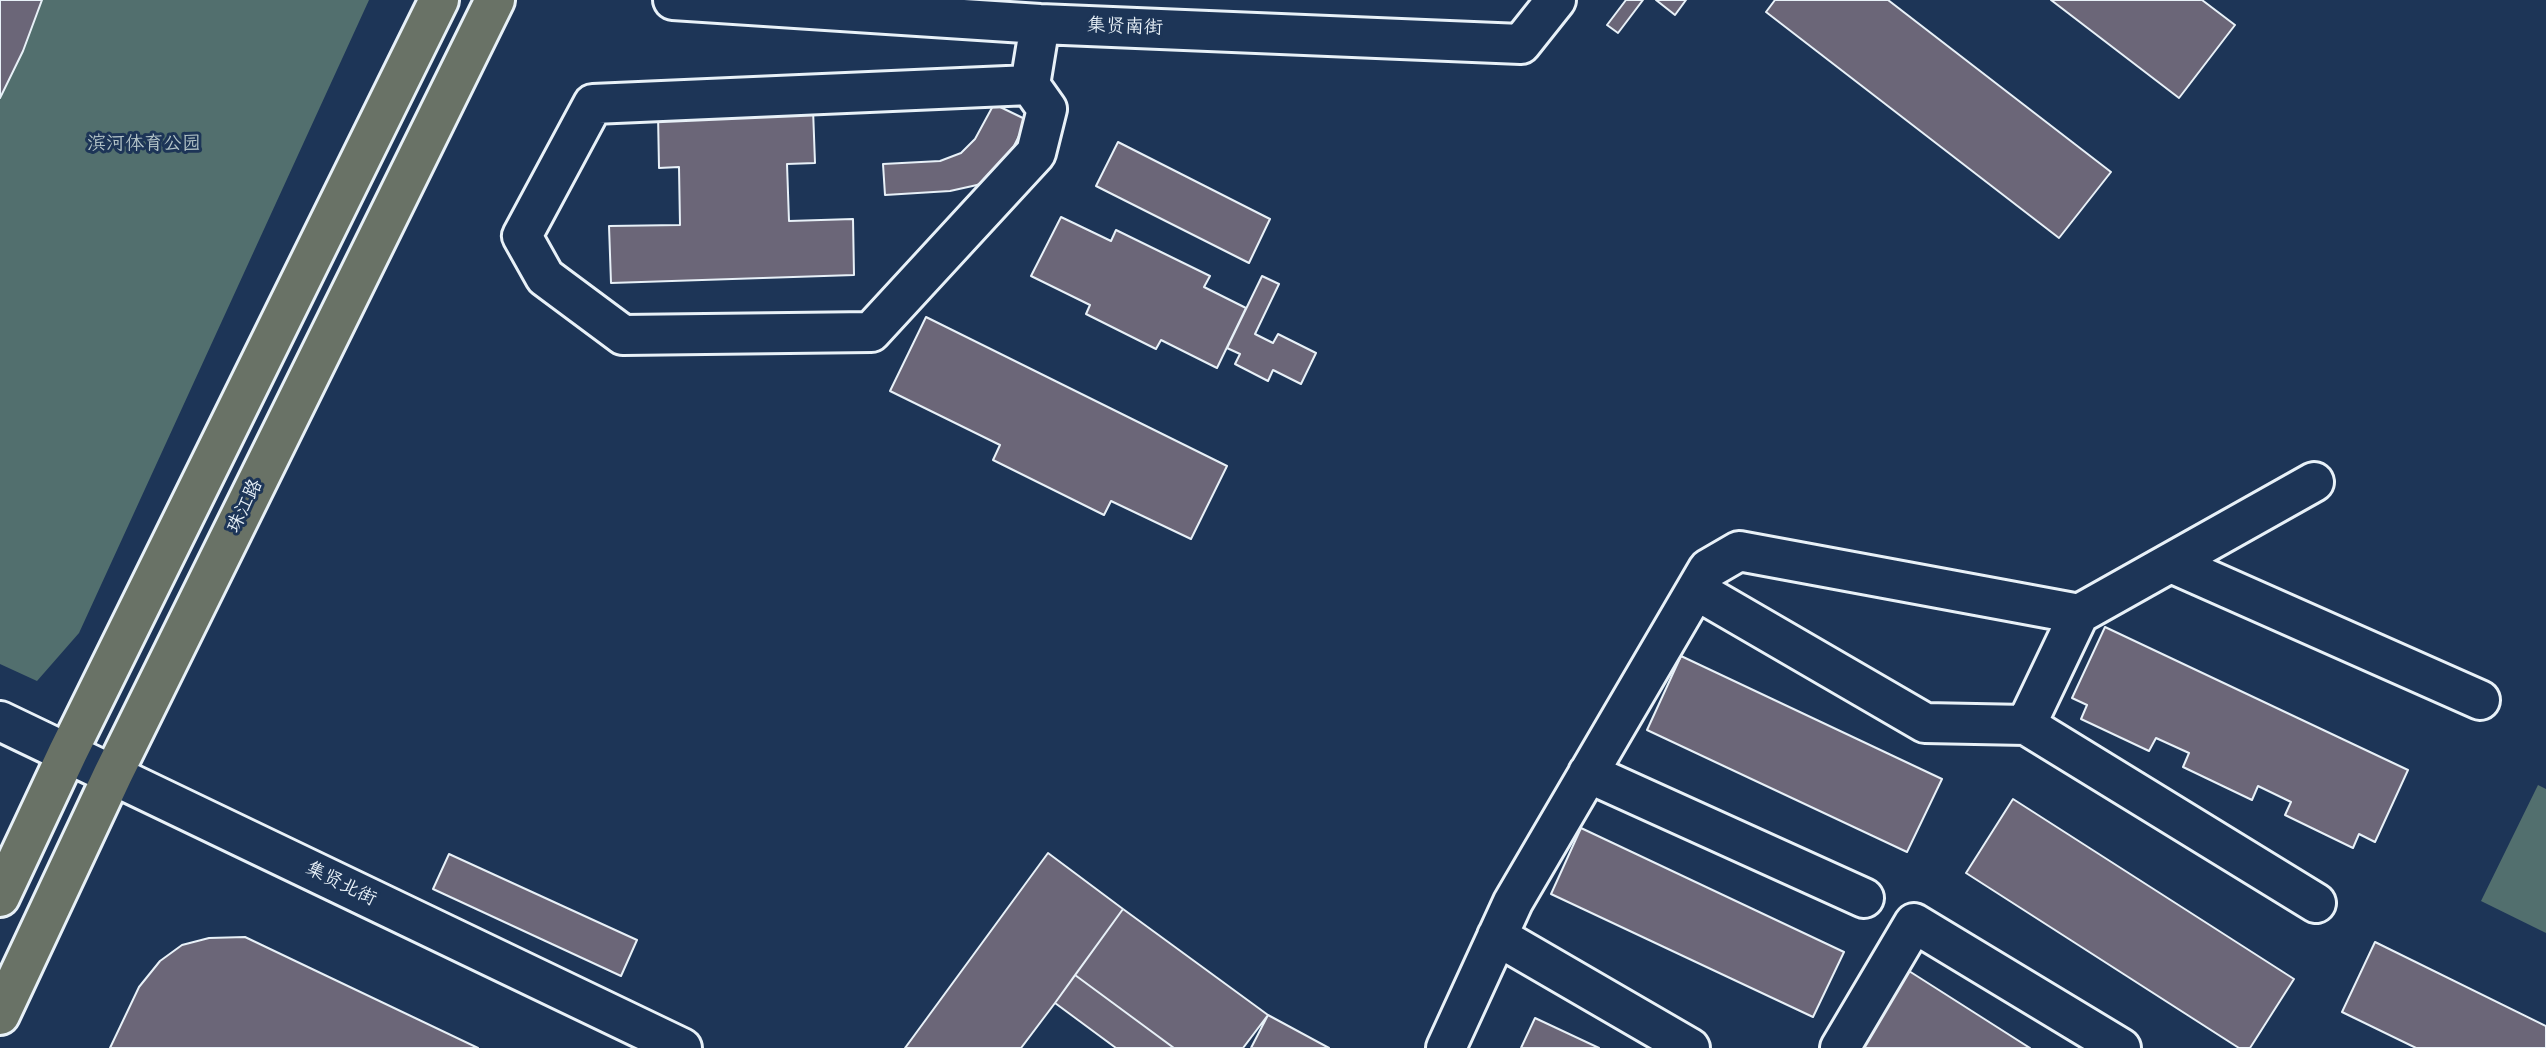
<!DOCTYPE html>
<meta charset="utf-8">
<style>
body{margin:0}
canvas{display:block;background:#1d3557}
</style>
<canvas width="2546" height="1048"></canvas>
<script>
const c = document.querySelector('canvas').getContext('2d');
c.lineJoin = 'round';
function paint(path, color) {
  c.fillStyle = color;
  c.fill(path, 'evenodd');
}
function strokePath(path, color, width, dash) {
  c.strokeStyle = color;
  c.lineWidth = width;
  c.lineCap = dash ? 'butt' : 'round';
  c.setLineDash(dash || []);
  c.stroke(path);
}
function write(font, color, halo, rows, align = 'center') {
  c.font = font + ' "Patrick Hand","LXGW WenKai TC",sans-serif';
  c.lineWidth = 6;
  c.setLineDash([]);
  c.textBaseline = 'middle';
  c.strokeStyle = halo;
  c.fillStyle = color;
  for (const [text, x, y, turn = 0] of rows) {
    c.save();
    c.translate(x, y);
    c.rotate((+turn || 0) * Math.PI / 180);
    c.textAlign = isNaN(turn) ? turn : align;
    if (halo) c.strokeText(text, 0, 0);
    c.fillText(text, 0, 0);
    c.restore();
  }
}
paint(new Path2D(`
 M0,0H369L79,633L37,681L0,664Z
 M2538,785L2546,789V933L2481,901Z`), '#526f6e');
const building = new Path2D(`
 M0,0H42L23,51L0,98Z
 M1626,0H1643L1618,33L1607,25Z
 M1656,0H1686L1675,15Z
 M1775,0H1888L2111,172L2059,238L1766,12Z
 M2051,0H2202L2235,25L2179,98Z
 M994,104L1027,120L1014,146L991,177L977,185L950,191L885,195L883,164L940,161L961,153L975,139Z
 M813,109L815,163L787,164L789,221L853,219L854,275L611,283L609,226L680,225L679,167L659,168L658,114Z
 M1118,142L1270,219L1249,263L1096,186Z
 M1061,217L1111,241L1116,230L1210,276L1204,287L1246,308L1217,368L1161,340L1156,349L1086,314L1090,305L1031,276Z
 M1262,276L1279,284L1255,334L1273,343L1278,334L1316,353L1301,384L1273,370L1268,381L1235,364L1240,354L1227,348Z
 M926,317L1227,466L1191,539L1111,501L1104,515L993,460L1000,445L890,391Z
 M2105,627L2408,770L2375,842L2359,834L2353,848L2285,815L2291,802L2258,786L2252,800L2183,767L2189,753L2156,738L2149,751L2081,719L2087,705L2072,698Z
 M1681,656L1942,779L1907,852L1647,730Z
 M2013,799L2294,979L2250,1048H2239L1966,873Z
 M1581,828L1844,952L1813,1017L1551,894Z
 M1048,853L1123,909L1055,1003L1021,1048H905Z
 M449,854L637,940L621,976L433,889Z
 M1123,909L1268,1015L1243,1048H1174L1075,975Z
 M245,937L310,968L478,1048H110L139,987L160,961L182,945L209,938Z
 M2375,942L2546,1026V1048H2416L2342,1012Z
 M1909,971L2030,1048H1860Z
 M1075,975L1174,1048H1116L1055,1003Z
 M1268,1015L1329,1048H1251Z
 M1535,1018L1599,1048H1521Z`);
paint(building, '#6b6678');
strokePath(building, '#e8f1f8', 2);
const minor = new Path2D(`
 M673,0L1040,24L1521,44L1556,0
 M1030,85L1047,109L1036,153L871,332L623,335L545,277L522,236L593,104L1030,85L1040,24
 M2171,563L2480,700
 M1696,590L1925,723L2026,725L2316,903
 M0,721L682,1048
 M2026,725L2079,614
 M1588,773L1864,898
 M1497,936L1690,1048
 M1446,1048L1513,902L1708,569L1739,551L2079,614L2314,482
 M1840,1048L1914,923L2121,1048`);
const major = new Path2D(`
 M0,897L68,752L439,0
 M0,1015L113,774L495,0`);
strokePath(minor, '#e8f1f8', 44);
strokePath(major, '#e8f1f8', 44);
strokePath(minor, '#1d3557', 38);
strokePath(major, '#697266', 38);
write('19px', '#e8f1f8', '#1d3557', [
 ["集贤南街",1125,27,2],
 ["珠江路",245,506,-64],
 ["集贤北街",341,884,26]
]);
write('19px', '#b4c4c8', '#1d3557', [
 ["滨河体育公园",144,144]
]);
</script>
